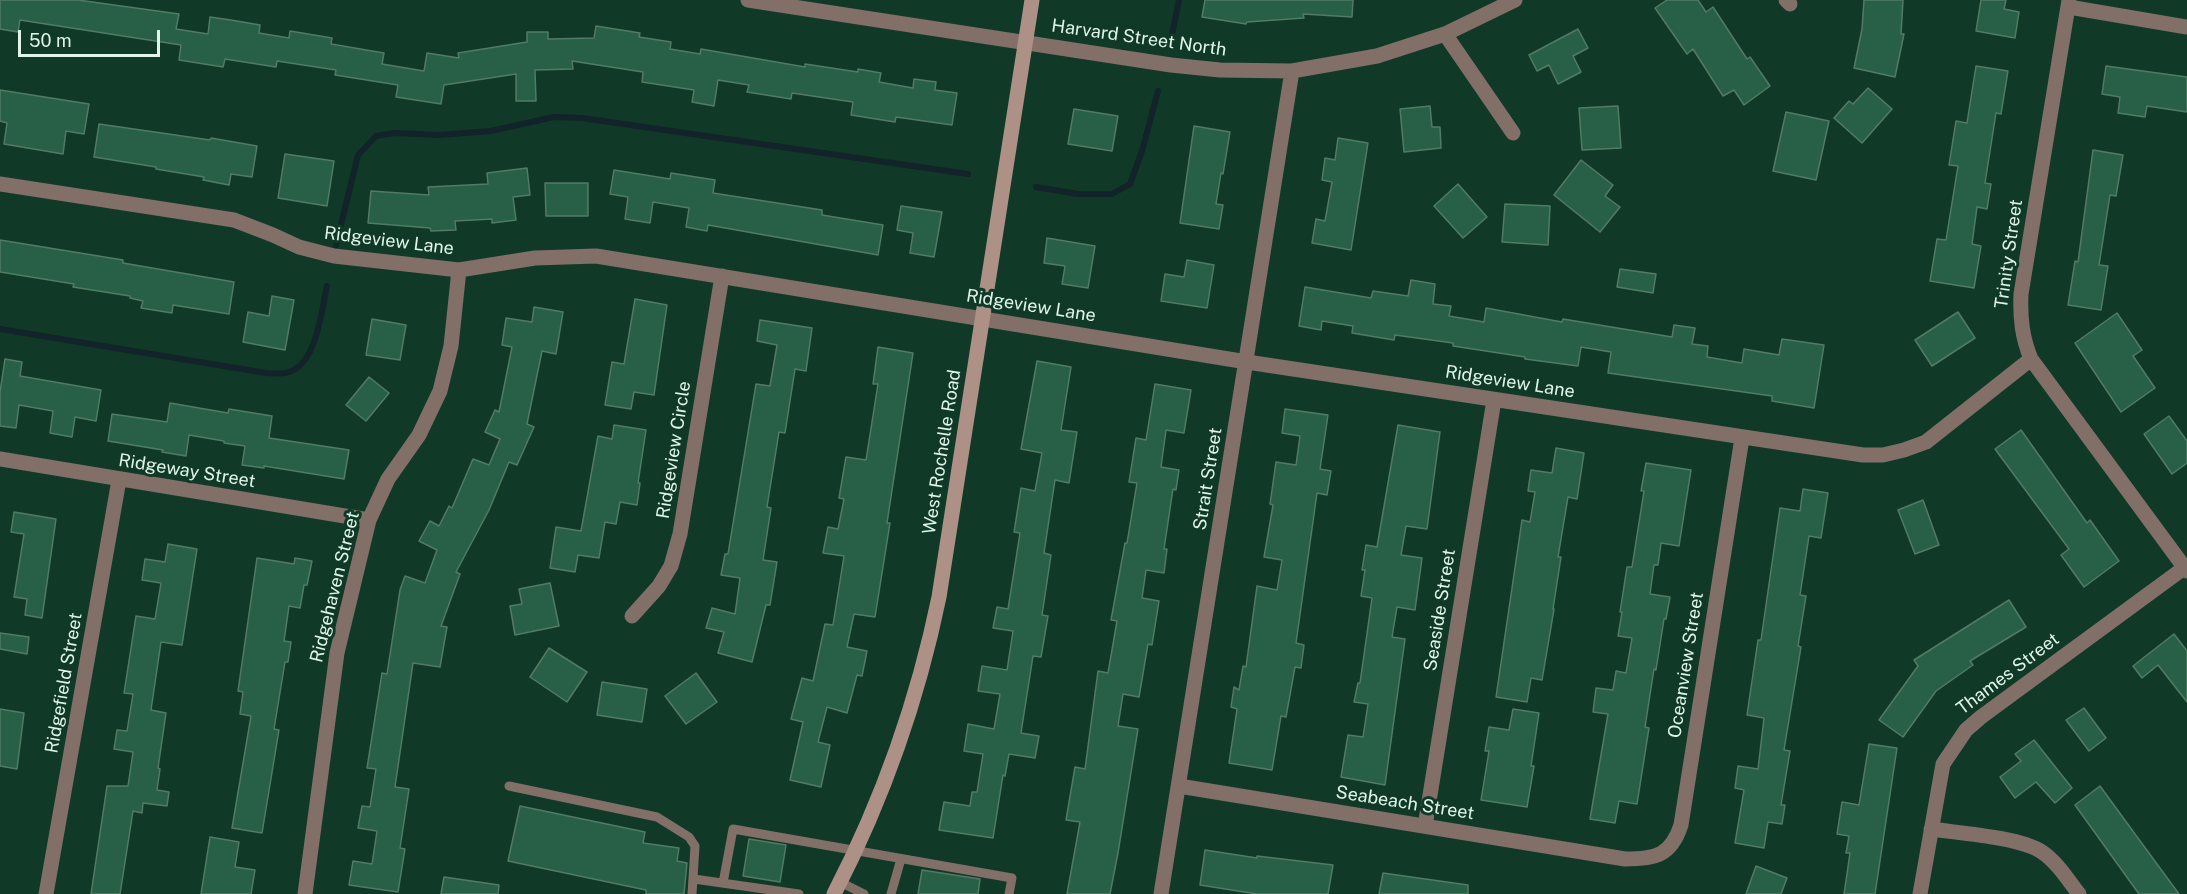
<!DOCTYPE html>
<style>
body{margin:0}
#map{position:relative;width:2187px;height:894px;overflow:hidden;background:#103927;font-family:"Public Sans",sans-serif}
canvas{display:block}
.scale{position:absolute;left:18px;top:30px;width:142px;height:27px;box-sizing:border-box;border:3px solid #dff5e9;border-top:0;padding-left:8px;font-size:18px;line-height:21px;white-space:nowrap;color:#dff5e9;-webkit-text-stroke:4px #103927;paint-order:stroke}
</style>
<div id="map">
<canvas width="2187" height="894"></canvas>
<div class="scale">50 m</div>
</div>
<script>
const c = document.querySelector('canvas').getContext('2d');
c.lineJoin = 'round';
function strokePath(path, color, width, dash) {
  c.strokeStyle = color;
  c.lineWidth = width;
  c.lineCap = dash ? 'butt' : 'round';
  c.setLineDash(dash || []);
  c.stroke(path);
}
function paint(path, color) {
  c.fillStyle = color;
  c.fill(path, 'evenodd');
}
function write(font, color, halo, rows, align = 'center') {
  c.font = font + ' "Public Sans",sans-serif';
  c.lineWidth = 6;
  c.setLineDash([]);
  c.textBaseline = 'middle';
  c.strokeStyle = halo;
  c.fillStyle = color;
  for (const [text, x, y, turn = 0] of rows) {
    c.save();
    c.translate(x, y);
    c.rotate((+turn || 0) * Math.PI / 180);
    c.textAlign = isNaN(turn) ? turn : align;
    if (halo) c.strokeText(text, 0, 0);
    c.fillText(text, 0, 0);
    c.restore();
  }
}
strokePath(new Path2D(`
 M1171,40L1179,0
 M1036,187L1078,194H1112L1130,184L1142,151L1158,91
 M336,245L358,155L376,136L394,133L439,135L491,131L554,117L582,118L968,174
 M0,329L266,373C272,373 279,374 285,373C317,368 321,311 327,286`), '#122329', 6);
const building = new Path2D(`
 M0,0H78L179,14L176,29L208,34L210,17L231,20L260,25L259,33L289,38L290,31L332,38L331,44L384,53L382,64L424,71L427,53L459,58L458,53L527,42V32H548V39L594,38L596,26L640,33L639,37L671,42L670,49L700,54L701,49L805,67V64L858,72V69L881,73L879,82L913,88L914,79L936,82L935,90L957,93L952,125L896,117L895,122L851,115L853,102L792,93L791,99L747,92L749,85L718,80L714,106L692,102L694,90L642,82L643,72L572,61L573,69L535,70L536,101H516V74L444,85L441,104L396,97L398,85L335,75L336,70L277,61L276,67L225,59L223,67L179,60L181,45L20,20L18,32L0,29Z
 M1205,0H1353L1352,17L1303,14L1304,18L1247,22L1246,24L1202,17Z
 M1667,0H1698L1706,12L1713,7L1747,59L1750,57L1770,86L1744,105L1734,90L1723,96L1693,49L1687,54L1655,8Z
 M1864,0H1903L1901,34H1904L1895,77L1854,68L1862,29Z
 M1981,0H2006L2004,9L2019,12L2015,38L1976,31Z
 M1578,29L1588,48L1573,56L1581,72L1558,84L1549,65L1537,71L1529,55Z
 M1976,66L2008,71L2001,114L1996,113L1985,183L1991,184L1987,209L1977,207L1972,244L1981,246L1974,288L1930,281L1937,239L1946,240L1958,166L1949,165L1956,121L1967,123Z
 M2106,66L2187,77V112L2147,106L2145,117L2118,113L2120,97L2102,94Z
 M1868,88L1892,109L1862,143L1834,118L1849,101L1853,104Z
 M0,90L89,104L84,134L66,131L63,154L4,144L7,123L0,121Z
 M1430,106L1432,127H1440L1441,148L1404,152L1400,109Z
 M1618,106L1621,148L1582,150L1579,108Z
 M1074,109L1118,116L1112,151L1068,144Z
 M1786,112L1829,121L1816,180L1773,171Z
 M99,124L210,140L211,138L257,146L252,177L231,174L229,185L203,180L204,177L156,169V167L94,157Z
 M1194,126L1230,132L1223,174L1221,173L1216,204L1223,205L1219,229L1180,223Z
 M1338,138L1368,143L1351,250L1312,243L1316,219L1325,221L1332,182L1322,180L1325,158L1335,160Z
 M2093,150L2123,155L2116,196L2110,195L2099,265L2108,266L2101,310L2068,305L2075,261L2078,262Z
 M285,154L334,161L327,206L278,198Z
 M1581,160L1613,185L1605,196L1620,207L1600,232L1554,195Z
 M527,168L530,195L513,197L516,220L492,223V219L455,221L456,230L431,231L430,228L368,223L371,191L429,195L428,187L488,184L487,173Z
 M614,170L670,179L671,173L715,180L713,193L822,210V215L883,225L878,255L708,225L707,231L686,227L689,208L653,202L650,223L625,219L628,197L610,194Z
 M545,183H588V216H546Z
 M1458,184L1487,217L1463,238L1434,206Z
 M1505,204L1550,206L1548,245L1502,242Z
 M901,206L942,212L934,257L910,253L913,233L897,230Z
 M1047,238L1095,246L1088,288L1062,284L1065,266L1044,263Z
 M0,240L123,260V263L234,282L229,314L173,305L172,313L141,308L143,301L130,298V296L73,287L74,284L0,272Z
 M1187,260L1214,265L1207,308L1161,301L1165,274L1184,277Z
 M1620,269L1656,274L1653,293L1617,287Z
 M1411,280L1435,284L1433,304L1451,306L1449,316L1484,322L1486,308L1562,322L1563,319L1672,337L1674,325L1695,328L1692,344L1708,346L1707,357L1742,363L1744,349L1779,355L1782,339L1824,345L1814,408L1772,401V396L1608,373L1611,352L1581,347L1578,366L1525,359V357L1453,346V343L1395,335L1394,340L1352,333L1353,326L1322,321L1321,330L1299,326L1305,287L1371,298L1373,291L1408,296Z
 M272,296L294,300L285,350L243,342L248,312L269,316Z
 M635,299L667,305L654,395L634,392L631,409L605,405L612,362L624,364Z
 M534,307L563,312L556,354L542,351L527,424L534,427L517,465L509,462L489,510L456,572L460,574L441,626L447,627L440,667L413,663L395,787L409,789L400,848L405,849L398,892L349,885L353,861L372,864L377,831L358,828L362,806L370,807L376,769L367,768L382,673L387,674L400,590L405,576L425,583L437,550L419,541L430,521L439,526L449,506L452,508L473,459L489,465L500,439L485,432L495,410L499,412L512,347L502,345L506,318L532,322Z
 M1958,312L1975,338L1932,366L1915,340Z
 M2117,313L2142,350L2133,356L2155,388L2121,412L2075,343Z
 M372,319L406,325L400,360L366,355Z
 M760,320L812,328L806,371L795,369L785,433L779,432L767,507L771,508L763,560L777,562L770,605H766L752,662L718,653L724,632L706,628L712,608L735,614L740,578L721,575L725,554H728L756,384L770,386L777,345L757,341Z
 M878,347L913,353L887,523H890L875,617L854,614L847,647L867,651L862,676L857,675L847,713L827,707L818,742L830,745L821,787L790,780L803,722L791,719L802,678L813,681L825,624L833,625L844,556L823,553L828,527L838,529L844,499L839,498L846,457L866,460L878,384H873Z
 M5,359L22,362L20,376L101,390L96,421L75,417L72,437L50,433L53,411L19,405L16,428L0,426V392Z
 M1037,361L1071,367L1061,430L1077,432L1069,483L1055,480L1044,553L1051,555L1042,615L1048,616L1041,657L1033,656L1021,733L1039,736L1035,758L1009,754L1005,776L1003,775L993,838L939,830L944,802L970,806L972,792H977L983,754L964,751L968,724L994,729L1000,694L978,691L982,666L1007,670L1013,631L993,628L997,607L1008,609L1020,533L1014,532L1021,488L1035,491L1042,453L1021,449Z
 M369,377L389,393L366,421L346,405Z
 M1155,384L1191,390L1184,433L1166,430L1161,467L1179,470L1176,490L1173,489L1164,549H1167L1164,573L1146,570L1142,598L1159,601L1152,645L1148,644L1139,697L1123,694L1118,726L1138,729L1118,853L1110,894H1067L1080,822L1066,820L1075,767L1085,769L1098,671L1108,673L1117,621L1111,620L1125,543H1127L1137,483L1129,482L1136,438L1146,440Z
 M170,403L228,413L229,409L272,416L269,438L349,450L344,479L264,466V468L242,465L245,446L224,443V441L189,435L186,456L162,452L163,450L108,441L112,414L167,422Z
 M1285,409L1328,415L1320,469L1331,471L1327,495L1317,493L1296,643L1304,645L1301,668L1295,667L1286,717L1281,716L1272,770L1229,763L1237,709L1231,707L1234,687L1239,690L1243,666L1246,667L1257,586L1277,590L1282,560L1264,557L1273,505L1270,504L1276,462L1296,465L1300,436L1282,433Z
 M2169,416L2187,441V463L2172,474L2144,434Z
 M614,425L646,430L638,483H640L637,505L620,502L616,524L605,522L599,558L578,555L575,572L550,568L556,527L581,531L598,436L612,439Z
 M1398,425L1440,432L1427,529L1406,526L1401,555L1422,558L1415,610L1397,607L1392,637L1405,639L1385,785L1341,777L1348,735L1363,737L1368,704L1354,702L1358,683H1360L1372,598L1361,596L1365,570H1362L1366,545L1377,547Z
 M2021,430L2087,523L2090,520L2119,561L2084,587L2061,555L2069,549L1995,449Z
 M1556,448L1584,453L1577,499L1568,497L1558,557H1561L1553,609H1554L1542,680L1531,678L1527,702L1496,697L1522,520L1530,522L1535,492L1528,491L1531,470L1552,473Z
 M1646,463L1691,470L1679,546L1661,543L1658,565H1654L1650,594L1670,597L1666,619H1664L1656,670L1654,669L1645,727L1649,728L1637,804L1619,801L1615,823L1590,819L1608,714L1593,712L1596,688L1613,690L1616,671L1626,673L1632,638L1618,636L1622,612H1620L1627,567H1632L1644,491H1641Z
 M1803,489L1828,493L1821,538L1809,536L1800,595L1806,596L1798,646L1801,647L1784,750L1790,751L1781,805H1785L1782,824L1768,822L1764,848L1735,843L1744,790L1735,788L1738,766L1758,769L1764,718L1747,715L1758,640H1761L1780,508L1800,511Z
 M1923,500L1939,545L1915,554L1898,510Z
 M14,512L56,519L42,618L25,615L27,599L14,597L24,534L11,532Z
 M168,544L197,549L182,645L161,642L151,710L166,713L158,768L160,769L157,790L169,792L167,806L143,803L142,813L133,811L120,894H91L107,786H128L133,752L114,749L117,730L127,731L133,694L124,693L136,616L155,619L161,583L142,580L145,559L165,562Z
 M257,558L294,564L295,558L312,561L307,585H304L300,608L289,606L284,641L291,642L288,662H285L274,729L279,730L262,833L232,828L251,716L240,714L243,692L238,691Z
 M550,583L559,626L515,635L510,606L522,604L519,589Z
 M2009,600L2026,627L1970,661L1973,665L1936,691L1903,737L1879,720L1918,666L1914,660Z
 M0,633L29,637L27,654L0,649Z
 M2174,634L2187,651V702L2158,665L2142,678L2133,666Z
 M549,648L587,672L567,702L530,677Z
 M696,673L717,702L686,724L665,696Z
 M602,682L647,689L642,722L597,715Z
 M2084,708L2106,738L2089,751L2066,720Z
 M0,709L24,713L17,769L0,766Z
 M1513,709L1539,713L1531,766H1534L1527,807L1481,800L1489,751H1485L1489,727L1509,730Z
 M2034,740L2072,788L2055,803L2036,782L2015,798L2000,777L2021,761L2015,754Z
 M1869,744L1897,748L1875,894H1844L1850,853H1846L1849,836L1837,834L1842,802L1859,805Z
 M2100,786L2135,834L2179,894H2139L2075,805Z
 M520,806L645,832L643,843L679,848L677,861L687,863L684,894H646V890L508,861Z
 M210,837L239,842L235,867L255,870L251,894H201Z
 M749,839L786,845L780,882L743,876Z
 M1205,850L1257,858V856L1333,865L1328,894H1257L1200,885Z
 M1756,866L1787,878L1781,894H1746Z
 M922,870L980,879L978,894H918Z
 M1383,873L1468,885V894H1379Z
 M444,877L499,885L498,894H441Z`);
paint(building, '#276046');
strokePath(building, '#527b66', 1.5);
strokePath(new Path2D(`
 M509,786L657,817L689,837L695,846L692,894
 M694,879L799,894
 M840,882L864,894
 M723,883L733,829L1012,878L1009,894
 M891,894L901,859`), '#816f68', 9);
strokePath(new Path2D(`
 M748,0L1171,65L1220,70L1292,71L1377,56L1445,34L1515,0
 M1786,0L1790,4
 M2069,0L2021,294C2020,318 2022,337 2031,359L2187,571
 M2069,7L2187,27
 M1445,34L1513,133
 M0,184L234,220L273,235L299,247L334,256L459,270L535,258L596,256L1247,362L1863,455H1883L1904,450L1926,442L2031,359
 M0,459L369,520
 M632,616L659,586L671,566L680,534L722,276
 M1179,786L1625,859C1655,859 1671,856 1681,825L1742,438
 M1425,826L1494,400
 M1931,829C1958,833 2020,837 2042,852C2057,862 2068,880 2079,894
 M46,894L119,480
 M305,894L337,653L369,520L388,479L419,435L440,391L451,346L459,270
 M1161,894L1292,71
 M1920,894L1943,764L1966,730L1981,717L2184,568`), '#816f68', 15);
strokePath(new Path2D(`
 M834,894C882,801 918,699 939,597L1032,0`), '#ae9186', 15);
write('18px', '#dff5e9', '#103927', [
 ["Harvard Street North",1139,38,8],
 ["Ridgeview Lane",389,241,7],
 ["Trinity Street",2009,254,-82],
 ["Ridgeview Lane",1031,306,9],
 ["Ridgeview Lane",1510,382,9],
 ["Ridgeview Circle",674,450,-81],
 ["West Rochelle Road",942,452,-81],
 ["Ridgeway Street",187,471,9],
 ["Strait Street",1208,479,-81],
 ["Ridgehaven Street",335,587,-76],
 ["Seaside Street",1440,610,-81],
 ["Oceanview Street",1686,665,-81],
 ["Thames Street",2008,674,-37],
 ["Ridgefield Street",64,683,-80],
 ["Seabeach Street",1405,803,9]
]);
</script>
